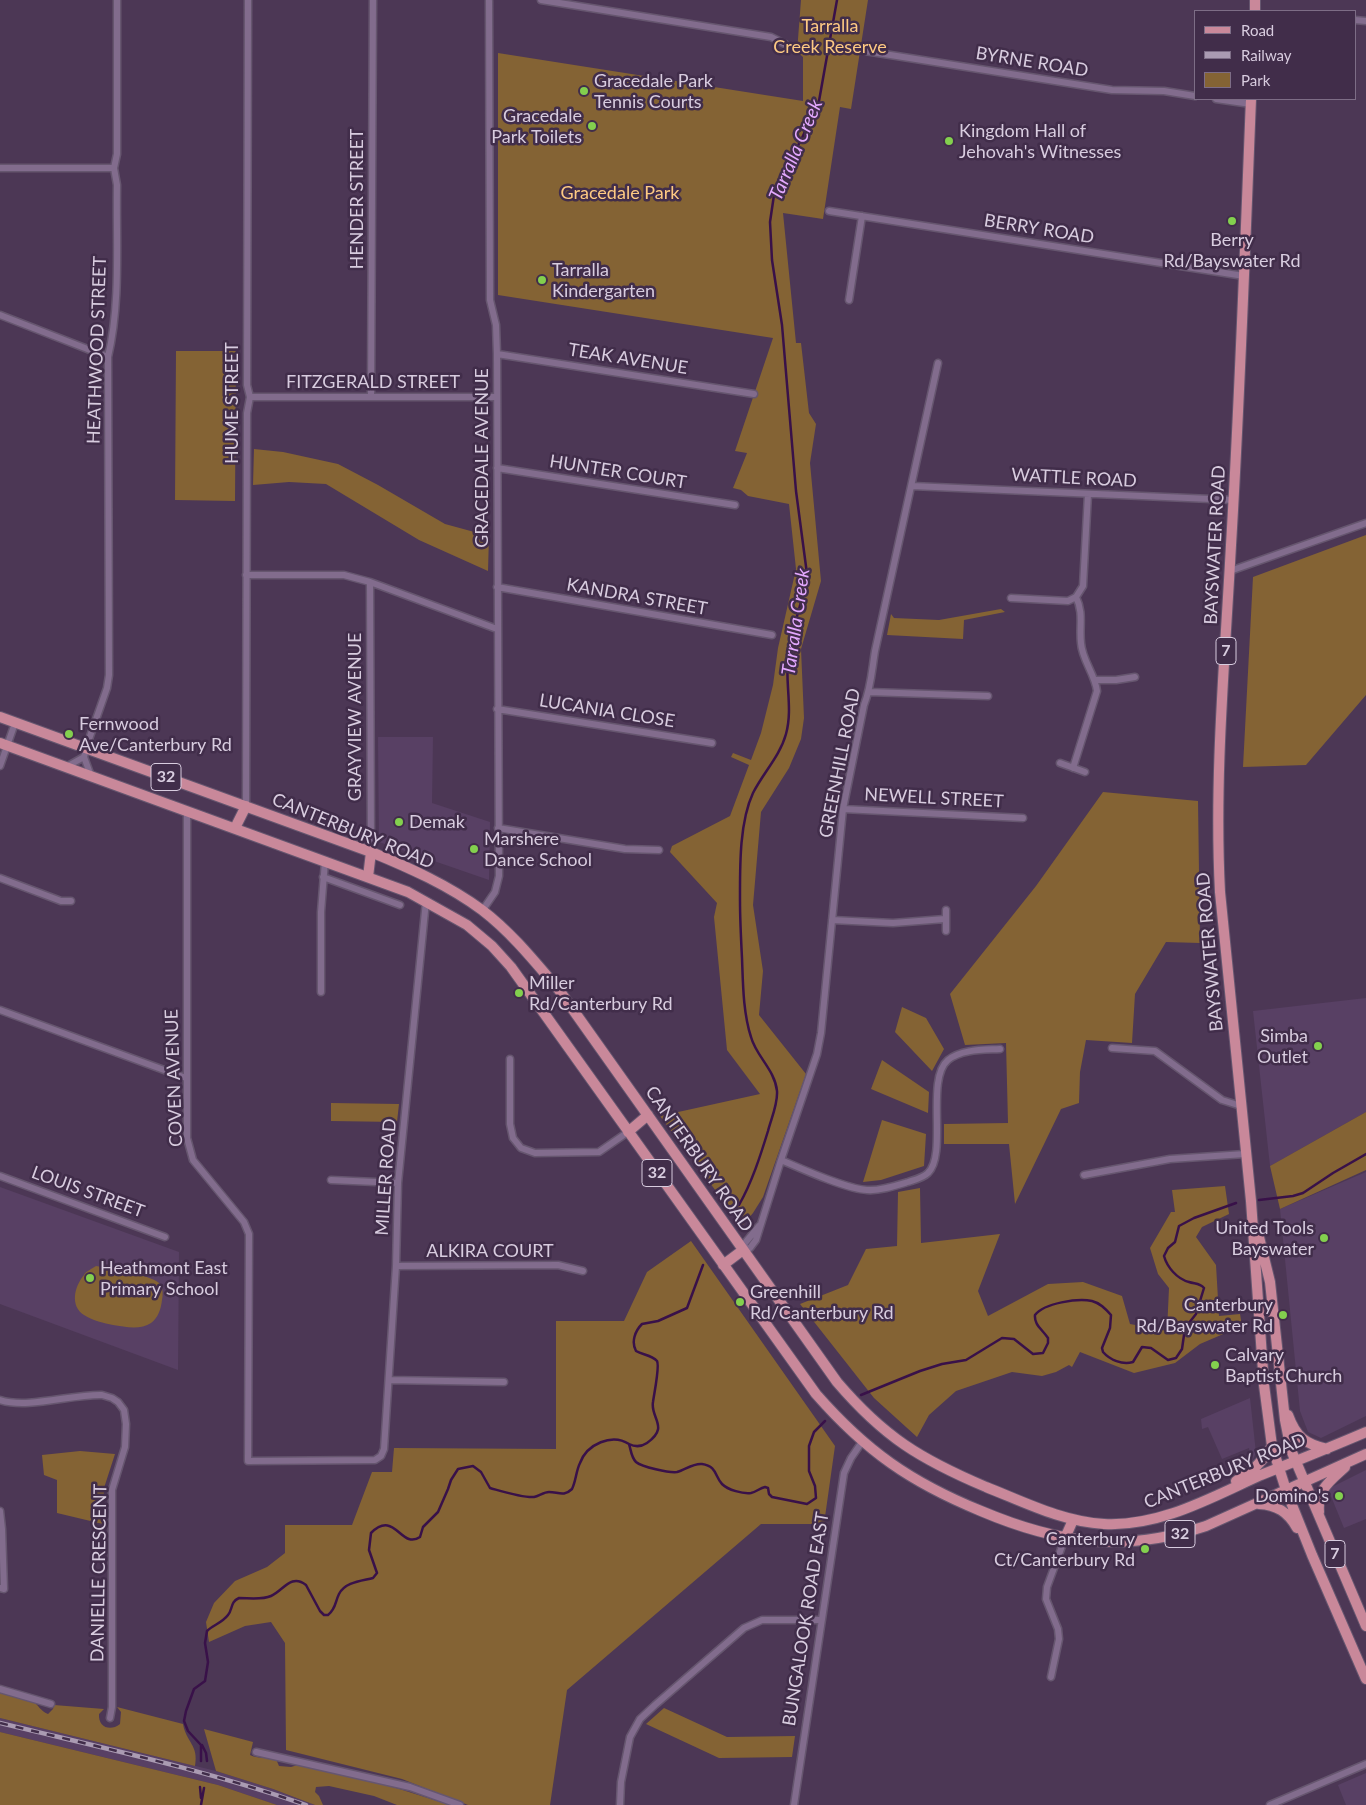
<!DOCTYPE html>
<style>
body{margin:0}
#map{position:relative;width:1366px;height:1805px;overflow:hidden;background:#4c3755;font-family:Lato,sans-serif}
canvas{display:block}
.legend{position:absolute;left:1194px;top:10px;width:162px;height:90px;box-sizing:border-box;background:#412d4a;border:1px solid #7d6d86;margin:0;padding:6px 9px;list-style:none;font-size:15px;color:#d8ccdf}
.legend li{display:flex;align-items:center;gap:10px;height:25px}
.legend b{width:25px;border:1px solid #7d6d86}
</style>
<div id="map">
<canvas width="1366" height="1805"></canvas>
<ul class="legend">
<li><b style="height:6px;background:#c9889a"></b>Road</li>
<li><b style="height:6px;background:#aa9bb2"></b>Railway</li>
<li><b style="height:14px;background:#846334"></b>Park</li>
</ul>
</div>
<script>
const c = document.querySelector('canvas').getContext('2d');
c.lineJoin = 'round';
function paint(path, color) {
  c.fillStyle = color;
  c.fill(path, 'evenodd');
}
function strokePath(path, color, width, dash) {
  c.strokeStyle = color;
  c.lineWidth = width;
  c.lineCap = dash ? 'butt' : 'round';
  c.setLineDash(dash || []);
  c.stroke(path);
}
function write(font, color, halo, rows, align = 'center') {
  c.font = font + ' Lato,sans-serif';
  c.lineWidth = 5;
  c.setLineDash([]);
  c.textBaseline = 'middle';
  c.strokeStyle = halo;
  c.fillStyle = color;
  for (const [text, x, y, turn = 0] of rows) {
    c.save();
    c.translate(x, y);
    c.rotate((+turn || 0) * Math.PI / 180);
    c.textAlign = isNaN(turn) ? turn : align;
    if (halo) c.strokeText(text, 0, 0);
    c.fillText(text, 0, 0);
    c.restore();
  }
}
paint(new Path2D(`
 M378,737H433L432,803L490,822L489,880L379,842Z
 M1366,998V1112L1270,1166L1253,1011Z
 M1366,1172V1416L1321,1438L1308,1432L1300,1411L1280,1209Z
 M0,1187L179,1252L178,1370L0,1304Z
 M1250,1398L1256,1453L1251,1463L1249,1448L1222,1459L1208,1427L1202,1429L1201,1419Z
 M1366,1470V1519L1344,1528L1328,1489Z
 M0,1718L216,1771L273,1789L315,1805H277L218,1785L0,1732Z
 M1366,1773V1805H1346L1338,1785Z`), '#584064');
paint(new Path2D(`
 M801,0H868L851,109L840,107L823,219L783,213L796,343H801L809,413L816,424L810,463L821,581L801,649L804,718L801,739L789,768L761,812L753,905L763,971L759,1015L806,1074L763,1197L753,1213L742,1226L660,1116L760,1094L727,1050L714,917L717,903L670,852L672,846L730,816L749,765L731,757L733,753L751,760L761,733L773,685L778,648L796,569L789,504L748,496L741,490L733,488L747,453L735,451L773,338L498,295V53L803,101V57L797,52Z
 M176,351H236L235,501L175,500Z
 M254,449L283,452L338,464L378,485L445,524L489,536L488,571L419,540L326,484L289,482L253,485Z
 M1366,535V695L1306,765L1243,767L1253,577Z
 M1001,609L1005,612L964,620L963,639L887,635L891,614L894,618L939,620Z
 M1103,792L1198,801L1200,943L1166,942L1135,994L1132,1043L1086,1040L1080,1072L1079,1103L1061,1109L1015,1204L1009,1144H944V1124L1008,1123L1006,1043L965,1045L950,994L1036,886Z
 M902,1007L926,1018L944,1049L932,1071L895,1032Z
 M882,1060L929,1092L928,1113L871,1089Z
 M331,1103L399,1104L397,1122L331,1121Z
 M1366,1112V1170L1280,1209L1270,1166Z
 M882,1120L926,1134L924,1166L881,1180L863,1182Z
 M1225,1186L1229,1214L1202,1227L1196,1237L1216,1265L1219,1316L1240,1314L1242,1326L1200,1344L1175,1363L1134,1373L1080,1352L1072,1367L1069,1365L1056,1372L1042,1376L1012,1372L956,1391L929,1415L917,1437L874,1398L800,1304L848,1285L866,1249L897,1246L898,1192L920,1188L921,1243L1000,1234L978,1291L988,1316L1048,1284L1083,1282L1122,1296L1130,1324L1167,1331L1169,1288L1158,1274L1150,1248L1171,1212H1175L1172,1190Z
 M691,1241L835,1446L824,1524H761L567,1690L550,1805H468L402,1779L286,1750L285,1643L271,1622L245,1626L209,1642L206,1622L214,1603L235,1581L267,1567L285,1553V1525H352L372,1472H392L394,1448L556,1449V1321H624L647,1272Z
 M96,1266C109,1269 155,1275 161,1285C163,1289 163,1296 162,1300C161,1309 158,1318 151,1323C141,1330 125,1327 113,1325C104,1323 93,1321 84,1315C70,1306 74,1287 84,1275C86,1271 92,1269 96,1266Z
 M80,1451L115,1454L104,1488L103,1524L57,1513V1480L44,1475L42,1455Z
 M0,1692C10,1695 23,1696 32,1701C39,1705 40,1711 48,1714L53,1709L54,1705L104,1709L99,1714C98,1727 110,1732 120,1724L121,1712L117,1707L183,1724C186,1742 199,1745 195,1766L0,1718Z
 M664,1708L727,1737L795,1736L792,1757L719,1758L646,1724Z
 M204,1729L253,1742L250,1755C257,1759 268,1757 276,1759L279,1766L291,1767L301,1764L371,1780L450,1805H397L374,1796L329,1786L316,1787L315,1792L319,1796L323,1805H315L273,1789L216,1771Z
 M0,1732L218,1785L277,1805H0Z`), '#846334');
strokePath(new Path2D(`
 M1259,1200L1293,1196L1303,1193L1333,1173L1366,1154
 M739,1205C752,1182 760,1157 768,1131C771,1119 778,1104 777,1091C775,1070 756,1056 751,1037C743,1012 743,984 742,958C741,939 740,920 740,901C740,869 739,823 753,793C763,773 780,756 786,734C793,709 785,683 788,658C790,629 804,602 807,574L796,491L782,325L772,260L770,222L774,195L780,179L802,138L819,101L837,0
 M861,1395L920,1371L942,1364L966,1360L1002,1338L1014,1339L1033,1354L1043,1353L1048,1343V1338C1042,1329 1034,1325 1035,1315C1044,1303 1078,1298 1092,1301C1100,1303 1105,1308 1111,1315L1110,1328L1102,1348L1103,1352C1110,1360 1122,1365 1133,1362L1142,1347L1151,1348L1168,1360L1176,1358L1182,1349L1185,1328L1196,1314L1204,1288C1200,1283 1195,1284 1189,1282C1177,1279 1167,1267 1164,1256L1168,1248L1175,1242L1179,1226L1194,1218L1236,1203
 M629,1444C635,1447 641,1447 647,1443C670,1427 650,1418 653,1402C654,1394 660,1366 657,1361C652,1355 643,1355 636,1351C631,1342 635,1331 642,1324L658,1321L687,1308L703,1265
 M202,1745L206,1753L207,1761
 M201,1761V1745L188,1731L184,1721L186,1711L194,1689L205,1681L208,1662L205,1643L207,1631C213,1625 222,1623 228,1615C233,1609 230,1602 239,1598C249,1598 262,1600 271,1596C283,1591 291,1573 306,1585L320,1611L324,1615H328C336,1609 335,1602 339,1594C345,1582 361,1581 373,1578L377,1573L369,1550L371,1533C395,1509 401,1550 420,1537L423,1527L438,1512L448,1489L451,1480L458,1469L473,1466L481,1472L490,1488C501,1491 523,1498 534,1497C539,1496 544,1492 549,1492C558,1492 564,1497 572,1489C576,1481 576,1471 580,1463C587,1444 612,1433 629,1444C631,1450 631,1457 636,1462C642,1467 669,1473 677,1472C685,1470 693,1463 702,1464C717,1466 715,1477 722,1484C728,1490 743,1494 751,1493C756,1492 760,1488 765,1487L768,1488L769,1494L772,1497L807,1504L816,1498L815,1486L809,1471V1446L814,1432L825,1421
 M200,1787L201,1798
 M201,1805L204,1788`), '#391149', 2.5);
const minor = new Path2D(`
 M541,0L771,37L785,44
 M1355,20L1366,21
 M865,51L1112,90L1164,91L1195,96
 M1216,99L1251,104
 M0,168H114
 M829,211L1244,276
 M849,300L862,216
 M0,315L108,357
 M497,354L754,394
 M250,397H497
 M371,397L373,0
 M497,468L735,505
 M912,486L1234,500
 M1230,571L1366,523
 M246,575H344L370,582L497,629
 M370,582L371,852
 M497,587L772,635
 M1011,598L1068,601L1076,597
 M1096,680H1116L1135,677
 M869,692L988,696
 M497,709L712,743
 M1060,763L1085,772
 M0,766L15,723
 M66,767L84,757
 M1073,768L1097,691C1095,674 1082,660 1081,643C1079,627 1084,613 1076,597L1083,586L1088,494
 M91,776L84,757L88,742L107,688L109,675L108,357C121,302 116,242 117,185L114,168L117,154V0
 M246,806L247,413L250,397L247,385L248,0
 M843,809L1023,818
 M187,811V1138L193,1160L244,1222L249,1234L248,1461L375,1460L381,1456L384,1449L396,1266L398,1183L426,901
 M498,828L625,849L659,850
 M323,877L400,905
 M0,878L61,901H71
 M946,910V931
 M482,911L495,892L499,876L497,354L496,325L490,300L489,1
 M832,920L893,923L945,919
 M321,992V912L325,861
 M0,1010L186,1078
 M1112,1048L1155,1051L1222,1100L1241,1106
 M510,1059V1124L513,1138L521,1148L535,1153L599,1152L628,1132
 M781,1160C802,1169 846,1189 867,1190C880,1191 895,1186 908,1182C914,1180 923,1178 928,1173C948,1154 925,1079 948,1060C962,1049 984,1050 1000,1049
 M1084,1175L1170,1159L1245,1154
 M0,1176L165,1237
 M331,1180L398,1183
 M743,1250L750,1248L756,1240L781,1160L817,1054L821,1033L843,809L864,705C871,688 872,669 875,651L938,363
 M743,1250L745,1243L759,1226
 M396,1266L558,1265L583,1271
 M389,1380L504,1382
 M0,1400C28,1409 72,1394 102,1395L112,1398L118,1402L124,1410L126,1424L125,1447L112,1490V1707L110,1718
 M0,1511L2,1529L4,1589L0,1588
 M1051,1677L1059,1639L1058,1629L1046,1599L1047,1587L1065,1538
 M0,1689L51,1704
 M256,1752L410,1787L460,1805
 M620,1805L621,1782L630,1737L640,1719L655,1705L744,1628L762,1620H821
 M794,1805L844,1473L851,1458L862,1442
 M1270,1805L1366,1764`);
const primary = new Path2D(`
 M1255,11V0
 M1251,99C1245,248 1240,396 1231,545C1225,659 1214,777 1220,892L1251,1201L1264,1385L1272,1446L1286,1490L1312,1555L1366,1679
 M0,717L371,852C410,868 448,885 482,910C512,933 535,962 559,990L837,1382C884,1437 920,1459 986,1487C1024,1502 1063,1522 1104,1524C1160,1527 1212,1497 1261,1475C1296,1461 1331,1447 1366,1432
 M0,743L408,892L467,925L492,946L511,967L816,1394C866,1451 910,1482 981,1511C1059,1544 1124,1553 1206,1526L1366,1454
 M235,828L246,806
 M368,877L371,852
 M628,1132L648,1115
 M1257,1229L1270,1282L1285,1420L1291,1450L1366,1626
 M723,1265L743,1250
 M1288,1415C1296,1437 1305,1444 1327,1449
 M1236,1481C1252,1472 1263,1462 1272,1446
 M1259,1504C1277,1505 1288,1512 1297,1528
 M1319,1512C1317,1489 1330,1481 1345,1467
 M1065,1538L1073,1520`);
strokePath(minor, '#66566f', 9);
strokePath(primary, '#66566f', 12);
strokePath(minor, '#826c8d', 6);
strokePath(primary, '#c9889a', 10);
const rail = new Path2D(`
 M0,1723C103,1748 206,1770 306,1805`);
strokePath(rail, '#aa9bb2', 4.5);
strokePath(rail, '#412d4a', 2.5, [8]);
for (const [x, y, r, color] of [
 [584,91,5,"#83d04e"],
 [592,126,5,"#83d04e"],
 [949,141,5,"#83d04e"],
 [1232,221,5,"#83d04e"],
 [542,280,5,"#83d04e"],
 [69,734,5,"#83d04e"],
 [399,822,5,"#83d04e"],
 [474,849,5,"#83d04e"],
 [519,993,5,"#83d04e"],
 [1318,1046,5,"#83d04e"],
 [1324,1238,5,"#83d04e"],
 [90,1278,5,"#83d04e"],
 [740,1302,5,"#83d04e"],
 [1283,1315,5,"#83d04e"],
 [1215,1365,5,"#83d04e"],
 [1339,1496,5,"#83d04e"],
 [1145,1549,5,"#83d04e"]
]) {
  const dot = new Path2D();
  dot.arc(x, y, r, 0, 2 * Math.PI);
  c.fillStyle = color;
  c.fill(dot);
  strokePath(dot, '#412d4a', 2);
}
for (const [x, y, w] of [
 [1226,651,20],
 [166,777,30],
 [657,1173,30],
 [1180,1534,30],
 [1335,1554,20]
]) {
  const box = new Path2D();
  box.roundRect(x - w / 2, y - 13.5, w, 27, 4);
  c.fillStyle = '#412d4a';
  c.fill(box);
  strokePath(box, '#d8ccdf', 1);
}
write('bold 16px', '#d8ccdf', null, [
 ["7",1226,651],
 ["32",166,777],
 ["32",657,1173],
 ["32",1180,1534],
 ["7",1335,1554]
]);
write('18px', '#feca83', '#412d4a', [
 ["Tarralla",830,26],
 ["Creek Reserve",830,47],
 ["Gracedale Park",620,193]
]);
write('18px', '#d8ccdf', '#412d4a', [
 ["BYRNE ROAD",1032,62,9],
 ["HENDER STREET",357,199,-90],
 ["BERRY ROAD",1039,229,9],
 ["HEATHWOOD STREET",97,350,-88],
 ["TEAK AVENUE",628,359,9],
 ["FITZGERALD STREET",373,382],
 ["HUME STREET",232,403,-90],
 ["GRACEDALE AVENUE",482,458,-90],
 ["HUNTER COURT",618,472,9],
 ["WATTLE ROAD",1074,478,3],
 ["BAYSWATER ROAD",1215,545,-87],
 ["KANDRA STREET",637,597,10],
 ["LUCANIA CLOSE",607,711,9],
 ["GRAYVIEW AVENUE",355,717,-90],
 ["GREENHILL ROAD",840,763,-79],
 ["NEWELL STREET",934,798,3],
 ["CANTERBURY ROAD",353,831,22],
 ["BAYSWATER ROAD",1210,952,-95],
 ["COVEN AVENUE",174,1078,-92],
 ["CANTERBURY ROAD",699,1159,55],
 ["MILLER ROAD",386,1177,-86],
 ["LOUIS STREET",88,1192,20],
 ["ALKIRA COURT",490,1251],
 ["CANTERBURY ROAD",1225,1471,-22],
 ["DANIELLE CRESCENT",99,1573,-89],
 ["BUNGALOOK ROAD EAST",806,1619,-81]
]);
write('18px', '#d8ccdf', '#412d4a', [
 ["Gracedale Park",594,81],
 ["Tennis Courts",594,102],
 ["Gracedale",582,116,"right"],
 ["Park Toilets",582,137,"right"],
 ["Kingdom Hall of",959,131],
 ["Jehovah's Witnesses",959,152],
 ["Berry",1232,240,"center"],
 ["Rd/Bayswater Rd",1232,261,"center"],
 ["Tarralla",552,270],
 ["Kindergarten",552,291],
 ["Fernwood",79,724],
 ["Ave/Canterbury Rd",79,745],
 ["Demak",409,822],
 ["Marshere",484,839],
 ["Dance School",484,860],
 ["Miller",529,983],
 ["Rd/Canterbury Rd",529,1004],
 ["Simba",1308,1036,"right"],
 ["Outlet",1308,1057,"right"],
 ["United Tools",1314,1228,"right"],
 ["Bayswater",1314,1249,"right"],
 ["Heathmont East",100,1268],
 ["Primary School",100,1289],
 ["Greenhill",750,1292],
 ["Rd/Canterbury Rd",750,1313],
 ["Canterbury",1273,1305,"right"],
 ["Rd/Bayswater Rd",1273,1326,"right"],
 ["Calvary",1225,1355],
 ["Baptist Church",1225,1376],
 ["Domino's",1329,1496,"right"],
 ["Canterbury",1135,1539,"right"],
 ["Ct/Canterbury Rd",1135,1560,"right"]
], 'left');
write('italic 19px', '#e3a8fe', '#412d4a', [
 ["Tarralla Creek",796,150,-67],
 ["Tarralla Creek",796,622,-82]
]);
</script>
